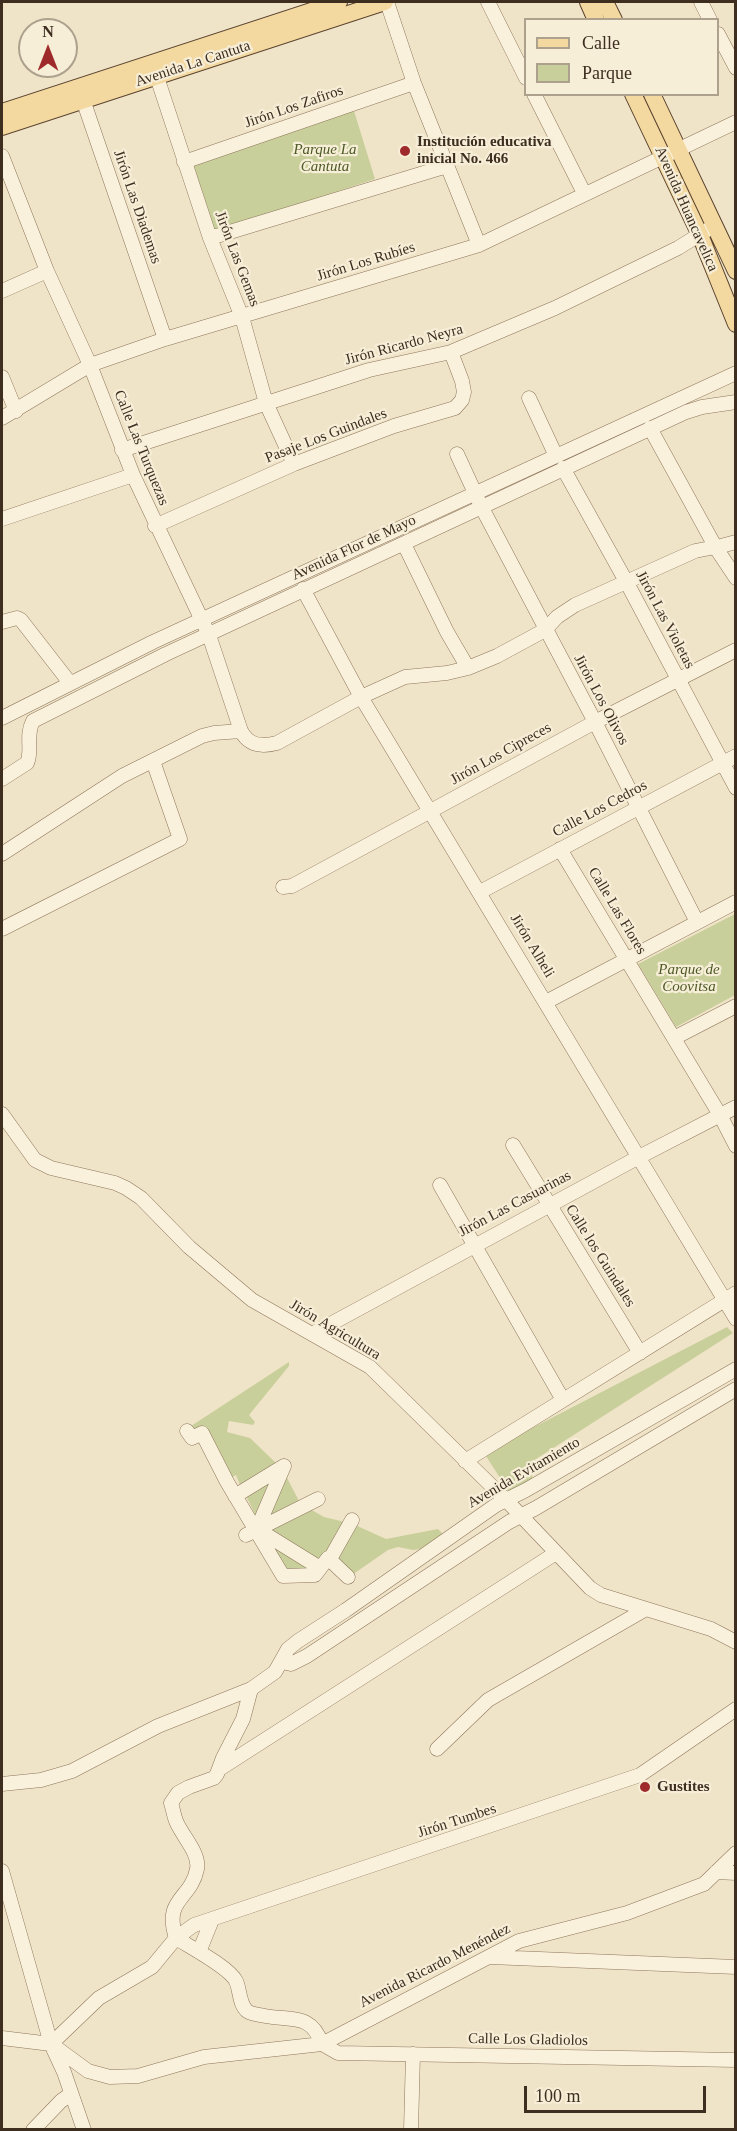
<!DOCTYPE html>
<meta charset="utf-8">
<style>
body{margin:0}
#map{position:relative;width:737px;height:2131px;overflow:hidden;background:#f0e4c8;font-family:"Times New Roman",serif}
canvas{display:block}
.frame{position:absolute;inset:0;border:3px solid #3d2e20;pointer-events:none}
.legend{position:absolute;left:524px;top:18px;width:195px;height:78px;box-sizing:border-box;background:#f7eed8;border:2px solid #ada18e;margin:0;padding:8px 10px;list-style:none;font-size:18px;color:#3d2e20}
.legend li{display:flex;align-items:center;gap:12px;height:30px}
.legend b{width:30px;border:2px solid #ada18e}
.north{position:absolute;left:18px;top:18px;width:60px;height:60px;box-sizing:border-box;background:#f7eed8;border:2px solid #ada18e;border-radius:50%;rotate:0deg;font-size:16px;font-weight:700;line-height:24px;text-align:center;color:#3d2e20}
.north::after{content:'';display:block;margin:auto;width:21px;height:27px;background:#9e2a2b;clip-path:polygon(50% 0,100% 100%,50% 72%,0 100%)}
.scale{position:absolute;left:524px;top:2086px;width:182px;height:27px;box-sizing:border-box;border:3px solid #3d2e20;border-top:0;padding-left:8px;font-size:18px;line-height:21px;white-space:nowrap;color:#3d2e20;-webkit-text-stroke:4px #f7eed8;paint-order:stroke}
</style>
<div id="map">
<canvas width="737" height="2131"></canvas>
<div class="frame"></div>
<ul class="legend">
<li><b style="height:8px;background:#f3d9a0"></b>Calle</li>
<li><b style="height:16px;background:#c9cf9b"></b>Parque</li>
</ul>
<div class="north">N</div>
<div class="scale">100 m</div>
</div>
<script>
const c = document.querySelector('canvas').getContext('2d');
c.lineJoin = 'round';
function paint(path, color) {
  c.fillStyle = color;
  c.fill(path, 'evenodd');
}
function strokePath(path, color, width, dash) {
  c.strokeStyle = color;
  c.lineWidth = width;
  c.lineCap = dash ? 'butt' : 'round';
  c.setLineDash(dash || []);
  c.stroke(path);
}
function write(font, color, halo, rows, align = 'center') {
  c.font = font + ' "Times New Roman",serif';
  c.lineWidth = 4.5;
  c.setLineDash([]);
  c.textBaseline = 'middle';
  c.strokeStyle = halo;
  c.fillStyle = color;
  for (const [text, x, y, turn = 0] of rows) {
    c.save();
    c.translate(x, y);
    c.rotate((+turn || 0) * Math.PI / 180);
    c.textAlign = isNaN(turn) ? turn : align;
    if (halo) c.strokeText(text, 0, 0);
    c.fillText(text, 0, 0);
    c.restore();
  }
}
paint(new Path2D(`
 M354,111L375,179L214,232L190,165Z
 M735,914V995L676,1027L638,964Z
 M727,1327L733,1333L533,1461L532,1481L511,1495L484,1453Z
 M289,1362V1366L249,1415L255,1422L253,1425L229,1421L227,1432L250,1438L276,1463L242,1490L236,1475L227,1480L203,1432L192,1437L188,1428Z
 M280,1471L257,1518L244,1492Z
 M284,1472L299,1501L263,1521Z
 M310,1509L324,1517L349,1523L318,1563L270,1532V1529Z
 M353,1524L386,1539L438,1529L443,1534L420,1549L413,1550L398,1547L388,1550L352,1575L334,1556Z
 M266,1536L314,1566L309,1573L286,1570Z`), '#c9cf9b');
const minor = new Path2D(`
 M387,2L414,83L479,245
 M488,2L526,78
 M701,2L710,20
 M718,34L736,68
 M154,68L210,238L242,317L266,403L294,464
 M80,91L165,339
 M534,94L584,193
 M2,156L47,271L90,365L133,475L209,635L241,731C249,746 262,747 277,743L361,697L405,677L447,673L468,668L497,656L545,630L557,617L575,605L695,551L721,546L736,542
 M184,162L414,83
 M210,238L447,166
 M2,291L47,271
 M2,377L16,411
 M529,398L556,456
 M2,418L90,365L165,339L479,245L736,122
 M650,428L716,548L736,578
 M122,450L369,370L451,352L555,308L678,248L707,230
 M457,454L481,506L595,722L697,922
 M563,468L627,583L736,788
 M2,519L133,475
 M155,526L294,464L394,426L455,408L462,400L464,392L462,381L451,352
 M404,544L447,632L468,668
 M303,589L361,697L736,1319
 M2,622L17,618L21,620L70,683
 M2,718L153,642L736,373
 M2,779L27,763C33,750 25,736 33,721L166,654L686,412L702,407L736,402
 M560,849L720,1115L736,1146
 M2,854L122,776L202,736L214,733L241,731
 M283,887L292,886L595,722L736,650
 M480,892L736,756
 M2,929L180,839L153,761
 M546,1002L736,902
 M674,1038L736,1006
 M2,1114L35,1160L51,1168L115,1183L126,1188L141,1198L189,1247L252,1300L370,1367L506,1500L590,1588L601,1595L711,1629L736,1642
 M513,1145L640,1353
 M440,1185L563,1400
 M312,1334L639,1157L736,1107
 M187,1431L192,1438L202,1433L227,1482L283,1576L315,1575L328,1558L348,1577
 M465,1461L736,1293
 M284,1466L257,1529L320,1568
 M235,1496L284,1466
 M246,1535L318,1499
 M330,1559L352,1520
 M282,1662L291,1664L307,1656L509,1522L536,1508L736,1389
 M437,1749L488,1700L646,1609
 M221,1768L556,1553
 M2,1784L41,1780L72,1771L158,1726L251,1689L275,1672L288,1649L298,1641L346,1610L496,1505L526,1490L736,1369
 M2,1871L51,2044
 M716,1872L736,1873
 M176,1938C163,1898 191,1900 197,1869C200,1853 182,1836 176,1821C174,1816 173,1809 171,1803L178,1793L189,1787L214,1778L217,1774L223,1758L243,1719L251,1689
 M176,1938C190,1947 229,1967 236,1981C240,1989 239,2004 247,2011C251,2014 260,2015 265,2016C292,2021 311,2013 322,2044
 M199,1952L212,1920
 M490,1957L736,1967
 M2,2038L51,2044L64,2072L84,2130
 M51,2044L99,1998L152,1967L176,1938L194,1925L640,1775L736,1709
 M51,2044L88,2071L110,2077L138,2076L204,2057L322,2044L519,1941L627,1913L704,1884L736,1853
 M322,2044L338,2053L736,2060
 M33,2130L61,2101L71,2094
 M411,2130L413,2054`);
const major = new Path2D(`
 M588,2L596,20
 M605,2L614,20
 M633,94L700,235L736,324
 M652,94L736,271
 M2,112L339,2
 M2,127L385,2`);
strokePath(minor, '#8d765c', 15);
strokePath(major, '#5b4430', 18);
strokePath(minor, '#faf1dc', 14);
strokePath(major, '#f3d9a0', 16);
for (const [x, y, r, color] of [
 [405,151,6,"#9e2a2b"],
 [645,1787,6,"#9e2a2b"]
]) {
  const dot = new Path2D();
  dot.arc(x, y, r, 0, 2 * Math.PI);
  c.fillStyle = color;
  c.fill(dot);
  strokePath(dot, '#f7eed8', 2);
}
write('15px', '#3d2e20', '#f7eed8', [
 ["Avenida La Cantuta",193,64,-18],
 ["Jirón Los Zafiros",294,107,-19],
 ["Jirón Las Diademas",137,207,71],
 ["Avenida Huancavelica",686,209,66],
 ["Jirón Las Gemas",237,259,69],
 ["Jirón Los Rubíes",366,262,-17],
 ["Jirón Ricardo Neyra",404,345,-15],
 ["Pasaje Los Guindales",326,436,-21],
 ["Calle Las Turquezas",141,448,68],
 ["Avenida Flor de Mayo",354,548,-25],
 ["Jirón Las Violetas",665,620,62],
 ["Jirón Los Olivos",601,700,62],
 ["Jirón Los Cipreces",501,754,-29],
 ["Calle Los Cedros",600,809,-28],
 ["Calle Las Flores",617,911,59],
 ["Jirón Alheli",532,946,59],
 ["Jirón Las Casuarinas",515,1204,-28],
 ["Calle los Guindales",600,1256,58],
 ["Jirón Agricultura",335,1330,31],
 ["Avenida Evitamiento",524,1473,-30],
 ["Jirón Tumbes",457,1821,-18],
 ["Avenida Ricardo Menéndez",435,1966,-27],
 ["Calle Los Gladiolos",528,2040,1]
]);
write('bold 15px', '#3d2e20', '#f7eed8', [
 ["Institución educativa",417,142],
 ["inicial No. 466",417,159],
 ["Gustites",657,1787]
], 'left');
write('italic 15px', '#4d5a26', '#f7eed8', [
 ["Parque La",325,150],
 ["Cantuta",325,167],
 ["Parque de",689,970],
 ["Coovitsa",689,987]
]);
</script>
